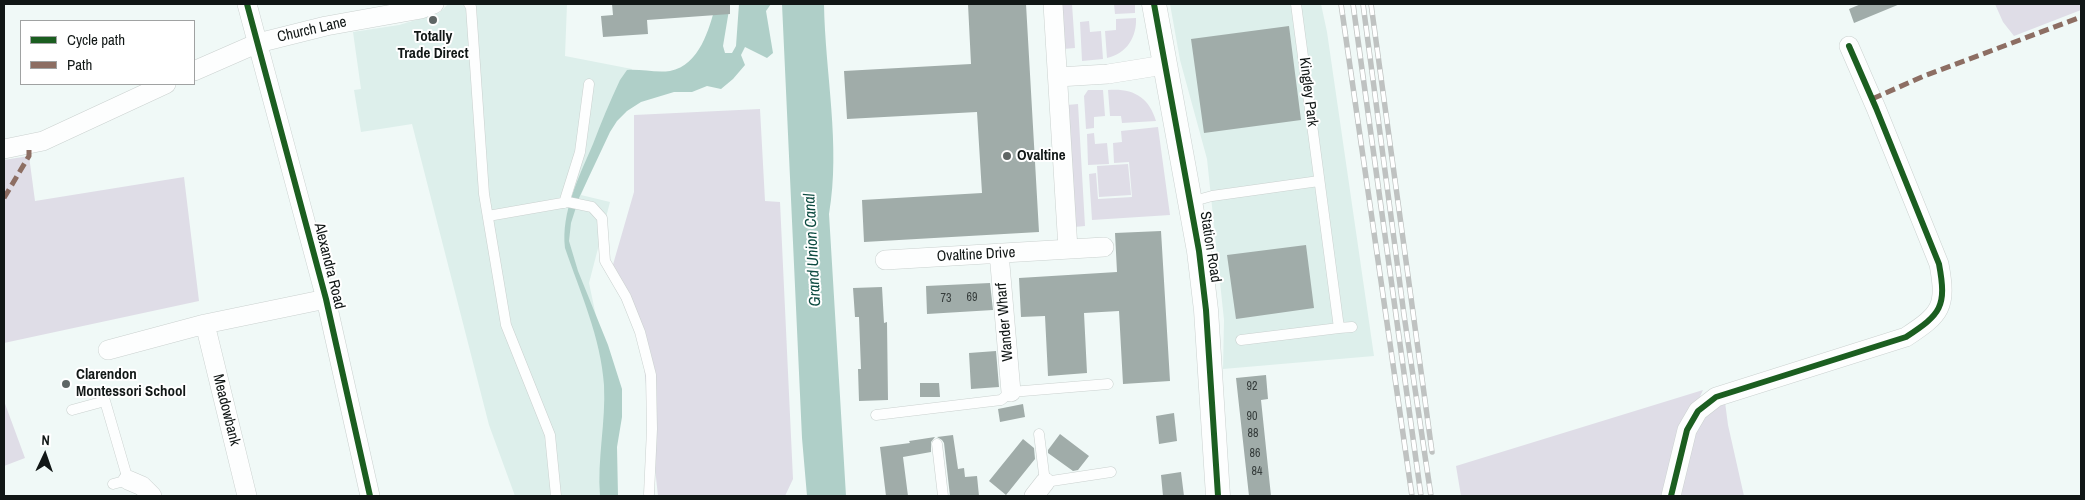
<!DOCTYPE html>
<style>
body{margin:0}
#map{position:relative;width:2085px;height:500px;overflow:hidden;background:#f0f9f7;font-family:"Archivo Narrow",sans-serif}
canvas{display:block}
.frame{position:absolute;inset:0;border:5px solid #111716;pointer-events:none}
.legend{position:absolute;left:20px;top:20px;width:175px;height:65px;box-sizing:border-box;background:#fff;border:1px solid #a0a2a2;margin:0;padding:6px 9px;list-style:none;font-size:15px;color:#111716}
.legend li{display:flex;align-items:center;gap:10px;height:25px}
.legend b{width:25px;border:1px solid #a0a2a2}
.north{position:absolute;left:20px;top:430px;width:50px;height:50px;-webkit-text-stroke:4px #fff;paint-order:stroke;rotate:3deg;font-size:14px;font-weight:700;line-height:20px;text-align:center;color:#111716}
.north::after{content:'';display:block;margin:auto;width:18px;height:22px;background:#111716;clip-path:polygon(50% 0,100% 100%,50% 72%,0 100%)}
</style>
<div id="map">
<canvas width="2085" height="500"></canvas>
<div class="frame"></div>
<ul class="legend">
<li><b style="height:6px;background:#1b5e20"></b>Cycle path</li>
<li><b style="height:6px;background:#8d6e63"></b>Path</li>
</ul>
<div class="north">N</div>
</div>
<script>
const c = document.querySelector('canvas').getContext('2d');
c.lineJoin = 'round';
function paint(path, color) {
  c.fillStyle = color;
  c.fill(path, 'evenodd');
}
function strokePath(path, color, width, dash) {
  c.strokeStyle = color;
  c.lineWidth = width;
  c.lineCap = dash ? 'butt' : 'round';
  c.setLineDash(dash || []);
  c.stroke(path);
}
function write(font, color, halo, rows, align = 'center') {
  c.font = font + ' "Archivo Narrow",sans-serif';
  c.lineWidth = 4;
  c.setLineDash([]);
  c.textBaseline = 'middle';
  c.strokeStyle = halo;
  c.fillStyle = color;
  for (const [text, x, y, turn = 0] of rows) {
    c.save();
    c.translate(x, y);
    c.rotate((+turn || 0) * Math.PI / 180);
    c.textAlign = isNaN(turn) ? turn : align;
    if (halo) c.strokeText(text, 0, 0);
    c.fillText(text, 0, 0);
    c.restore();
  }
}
paint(new Path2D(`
 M448,4H567L565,56L632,69L581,195L610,202L589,283L616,410L601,496H515L489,425L412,124L361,132L354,90L361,89L353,32L399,25L439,13Z
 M1170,4H1321L1327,32L1374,356L1223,369L1224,320L1207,159L1180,60Z`), '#ddefeb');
paint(new Path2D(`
 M1060,4H1072L1075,48L1063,49Z
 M1114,4H1135V13L1115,14Z
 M1995,4H2081V10L2014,36L2003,22Z
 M1136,18C1137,36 1127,54 1107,58L1105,31L1116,30V19Z
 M1089,21L1090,32L1101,31L1103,59L1082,61L1080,22Z
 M1088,90H1103L1105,116L1094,117V128L1086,129L1084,96Z
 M1108,90C1133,88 1149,97 1156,121L1122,123L1121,116H1110Z
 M1078,104L1085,226L1074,227L1067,105Z
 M760,109L765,201L780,202L793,479L785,496H658L641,339L612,268L634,192V115Z
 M1158,127L1170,215L1092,220L1089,174L1096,173L1098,199L1132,197L1129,162L1114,163L1113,143L1122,142L1121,131Z
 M1094,133L1095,144L1107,143L1109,164L1088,165L1087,134Z
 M29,156L35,201L184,177L199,301L4,343V160Z
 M1128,164L1131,195L1099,197L1097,166Z
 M1703,390L1696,405L1667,496H1461L1456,466Z
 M4,401L25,458L4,466Z
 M1725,402L1728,425L1744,496H1680L1697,428L1710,411Z`), '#dfdde7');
paint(new Path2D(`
 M716,4H730L723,46L725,53H732L736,46L739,4H771L766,11L773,53L767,58L745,47L741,55L745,65L733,79L721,89L707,86L692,92H674L641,102L627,111L617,121L610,132L579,198L571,223L569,241L578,271L608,345L622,389V417L617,447L618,496H600C597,459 606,422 604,385C601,338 580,292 565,248C561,212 579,177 593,144C601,123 610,101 620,80L627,70C641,69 656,73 670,71C700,65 709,29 716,4Z
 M782,4H824C825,73 841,145 829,214L846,496H807L802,438Z`), '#afcfc8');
paint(new Path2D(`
 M612,4H730V14L647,20L648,34L603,37L601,16L613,15Z
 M968,4H1026L1039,232L864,242L862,200L982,193L977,112L847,119L844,71L971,64Z
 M1861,4H1900L1854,23L1849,9Z
 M1289,26L1301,120L1204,133L1191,39Z
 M1161,231L1170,381L1123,384L1119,311L1084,313L1087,373L1048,376L1045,316L1021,317L1019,278L1117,272L1115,233Z
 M1306,245L1314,308L1236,319L1227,255Z
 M990,283L993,310L927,314L926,286Z
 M882,287L884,323L887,322L888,400L859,401L858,369H861L859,317H855L853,288Z
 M996,351L999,387L971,389L969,353Z
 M1266,375L1268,399L1261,400L1271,496H1249L1236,378Z
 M920,383H939L940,397H920Z
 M1023,404L1025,417L1000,422L998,409Z
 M1174,413L1177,441L1159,444L1156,416Z
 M1060,434L1089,456L1078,470L1073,471L1048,453V450Z
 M953,435L958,469L964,468L965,477L977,476L979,496H950L944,443L942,440L937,437Z
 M935,437L931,442V452L903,457L908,496H886L880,447L910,443L909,441Z
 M1023,439L1034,448L1035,459L1006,495L989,481Z
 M1181,472L1184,496H1163L1161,475Z`), '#a0aca9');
const service = new Path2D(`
 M469,4L471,7L484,194L506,325L550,435L556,496
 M1190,202L1212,196L1319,181
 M564,203L580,152L589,84
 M488,216L568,202L592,207L602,218L605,261L626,297L640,332L651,375L652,429L649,494
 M1339,328L1352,327
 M1241,340L1339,328L1296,4
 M72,410L105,401L128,480L113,484
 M876,415L1001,400L1011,392L1108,384
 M1039,434L1045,482L1111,472
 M937,444L943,496`);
const minor = new Path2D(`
 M247,4L326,299L370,496
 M1053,4L1068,249
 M194,71L258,43L326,26L421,9L434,4
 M1058,77L1108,74L1164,65
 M4,149L43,141L166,84
 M999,253L1011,392
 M885,260L1104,247
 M205,324L247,496
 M108,350L205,324L326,299
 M128,480L142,486L152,496
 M1034,496L1045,482
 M1671,496L1687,430L1698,411L1716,397L1906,337C1941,314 1947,307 1939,264L1876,108L1849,46`);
const tertiary = new Path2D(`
 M1154,4L1199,251L1206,310L1218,496`);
strokePath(service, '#cad1cf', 11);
strokePath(minor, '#cad1cf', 20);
strokePath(tertiary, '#cad1cf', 25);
strokePath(service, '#fdfefe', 10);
strokePath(minor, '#fdfefe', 19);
strokePath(tertiary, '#fdfefe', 24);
const rail = new Path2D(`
 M1341,4L1412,496
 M1353,4L1421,496
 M1363,4L1404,315L1431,496
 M1371,4L1432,452`);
strokePath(rail, '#bfc2c1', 5.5);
strokePath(rail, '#fff', 4, [11]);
strokePath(new Path2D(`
 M1872,99L1924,76L2081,17
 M4,198L29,156V145`), '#8d6e63', 5, [10, 5]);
strokePath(new Path2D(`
 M247,4L326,299L370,496
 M1154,4L1199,251L1206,310L1218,496
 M1671,496L1687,430L1698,411L1716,397L1906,337C1941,314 1947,307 1939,264L1876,108L1849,46`), '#1b5e20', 6);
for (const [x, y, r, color] of [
 [433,20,5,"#5f6665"],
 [1007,156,5,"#5f6665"],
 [66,384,5,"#5f6665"]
]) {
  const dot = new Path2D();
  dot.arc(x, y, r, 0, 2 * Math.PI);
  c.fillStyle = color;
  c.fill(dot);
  strokePath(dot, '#fff', 2);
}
write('12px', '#353c3b', null, [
 ["69",972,298],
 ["73",946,299],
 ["92",1252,387],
 ["90",1252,417],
 ["88",1253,434],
 ["86",1255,454],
 ["84",1257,472]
]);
write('15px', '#111716', '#fff', [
 ["Church Lane",312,30,-13],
 ["Kingley Park",1308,92,83],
 ["Station Road",1210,247,81],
 ["Ovaltine Drive",976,255,-3],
 ["Alexandra Road",329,266,76],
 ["Wander Wharf",1005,322,-95],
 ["Meadowbank",226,410,76]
]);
write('bold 15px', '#111716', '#fff', [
 ["Totally",433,37,"center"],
 ["Trade Direct",433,54,"center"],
 ["Ovaltine",1017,156],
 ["Clarendon",76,375],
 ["Montessori School",76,392]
], 'left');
write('italic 16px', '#0e4c42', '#fff', [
 ["Grand Union Canal",813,250,-93]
]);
</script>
